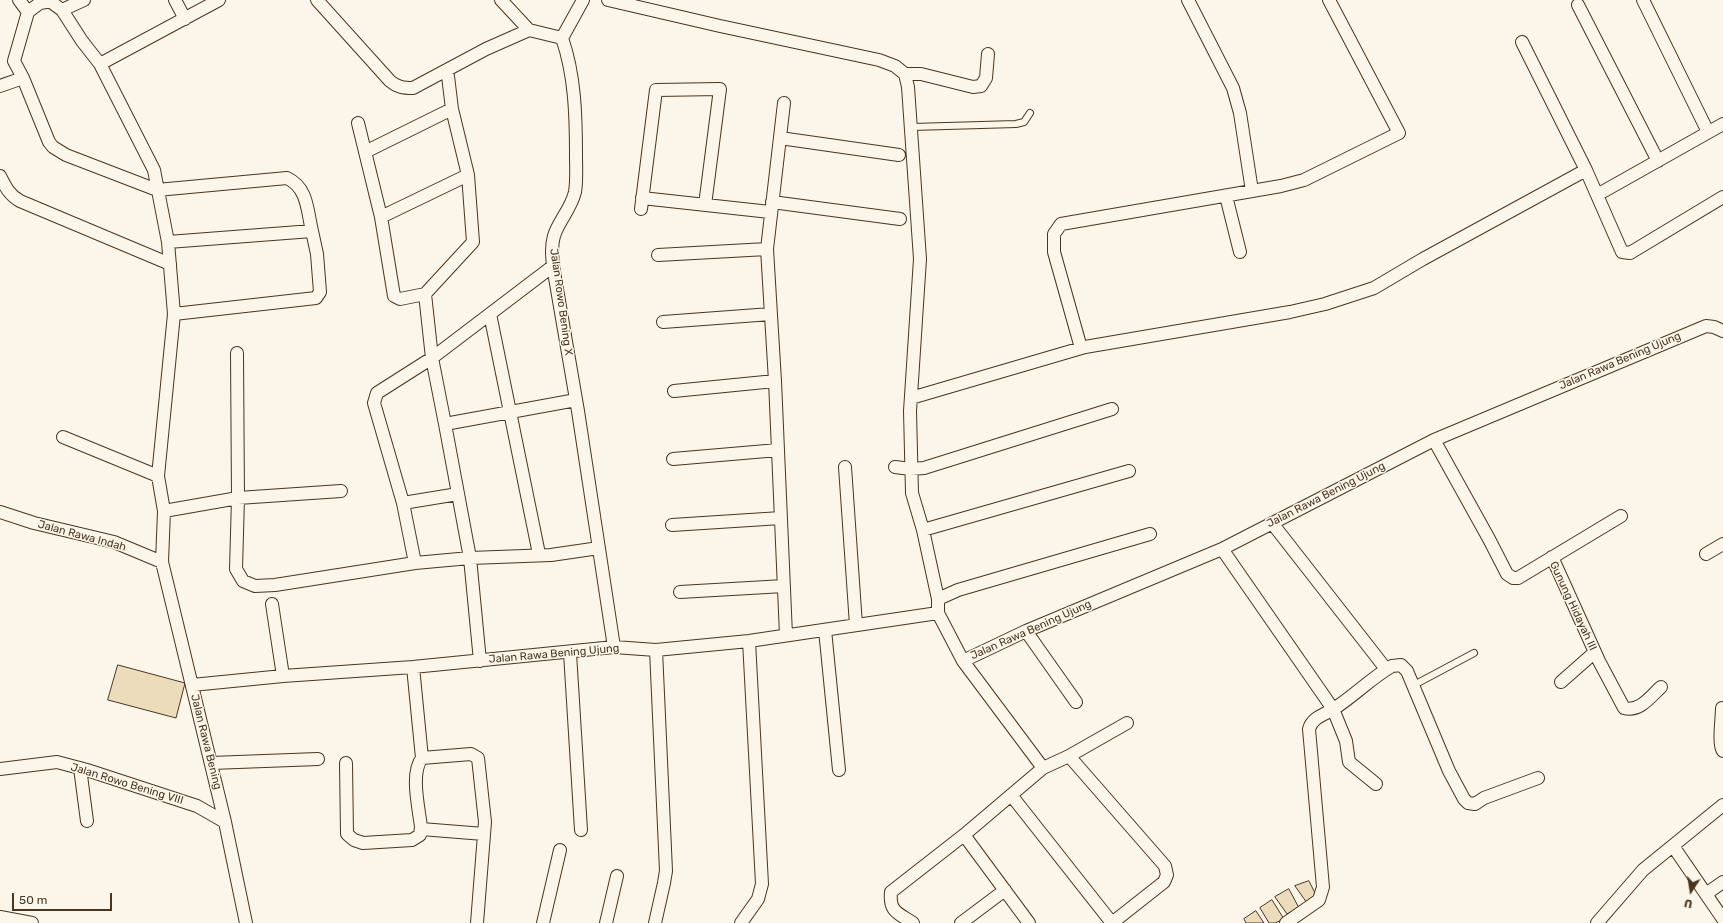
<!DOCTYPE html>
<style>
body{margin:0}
#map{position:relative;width:1723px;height:923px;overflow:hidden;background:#fbf6e9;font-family:Rubik,sans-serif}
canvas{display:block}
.north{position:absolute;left:1671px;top:871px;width:40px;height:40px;-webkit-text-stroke:3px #fbf6e9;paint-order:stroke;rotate:192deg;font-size:11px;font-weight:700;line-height:16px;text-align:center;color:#4a3520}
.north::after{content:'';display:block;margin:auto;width:14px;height:18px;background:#4a3520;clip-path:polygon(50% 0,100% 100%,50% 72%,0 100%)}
.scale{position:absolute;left:12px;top:893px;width:100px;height:18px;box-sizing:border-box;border:2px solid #4a3520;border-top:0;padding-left:5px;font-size:12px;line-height:14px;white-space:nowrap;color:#4a3520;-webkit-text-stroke:3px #fbf6e9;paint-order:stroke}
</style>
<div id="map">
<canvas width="1723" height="923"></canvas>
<div class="north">U</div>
<div class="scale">50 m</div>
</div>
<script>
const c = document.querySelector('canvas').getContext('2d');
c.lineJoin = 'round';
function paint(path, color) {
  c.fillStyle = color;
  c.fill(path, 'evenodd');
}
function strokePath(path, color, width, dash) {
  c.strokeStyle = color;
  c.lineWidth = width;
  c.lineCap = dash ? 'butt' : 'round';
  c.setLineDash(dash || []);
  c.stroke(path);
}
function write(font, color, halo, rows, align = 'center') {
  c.font = font + ' Rubik,sans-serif';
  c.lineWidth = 3;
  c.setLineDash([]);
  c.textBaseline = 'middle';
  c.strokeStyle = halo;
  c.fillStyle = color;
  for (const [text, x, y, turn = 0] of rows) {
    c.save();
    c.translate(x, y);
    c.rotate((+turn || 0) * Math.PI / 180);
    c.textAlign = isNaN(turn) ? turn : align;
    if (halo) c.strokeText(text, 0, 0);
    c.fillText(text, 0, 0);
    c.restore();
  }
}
const building = new Path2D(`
 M118,665L185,683L176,718L108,700Z
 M1309,881L1316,895L1307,903L1295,886Z
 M1289,889L1299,908L1287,914L1275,897Z
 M1272,900L1284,919L1275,923H1269L1260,908Z
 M1256,911L1264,923H1246L1244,919Z`);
paint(building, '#ecdcbc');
strokePath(building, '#4a3520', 1);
const lane = new Path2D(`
 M912,127L1016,124L1024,122L1030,113
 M1414,685L1474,653`);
const street = new Path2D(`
 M19,0L28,12L40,3L46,2H51L62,10L82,41L100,64L154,170L168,242L174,314L158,476L164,511L162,562L225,822L246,923
 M175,0L185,19
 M317,0L390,81C397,87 403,88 413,88L486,49L529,30
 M501,0L529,30L562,38
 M608,0L720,26L879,60L895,66L905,74L908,87L920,259L910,411L912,493L923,530L938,599V613
 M1188,0L1233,88L1240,113L1252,191
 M1643,0L1708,132
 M1578,5L1658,161
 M62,10L84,0
 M28,12L14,61L23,78L49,142L53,147L66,155L157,190L287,178C308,188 307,210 312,231
 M562,38C575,75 576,116 576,155C576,167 577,180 575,192C571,209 558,222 554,236C551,246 552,256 553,266L578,411L614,647
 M562,38L583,0
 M1522,42L1586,170L1622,252L1630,253L1723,197
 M100,64L219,0
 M905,74H921L973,87L981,86L986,78L988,54
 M448,76L452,109L468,175L473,242L425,294L432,358L445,424L470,558L480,661
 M0,86L23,78
 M784,103L767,249L775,381L786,635
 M358,123L381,217L394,296L400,299L425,294
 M780,138L899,155
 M365,152L452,109
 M0,176C5,186 9,195 20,201L170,264
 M1597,195L1723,124
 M1226,196L1240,252
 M642,198L770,212
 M772,202L900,219
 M641,209L656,90L720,89L705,205
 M381,217L468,175
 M168,242L312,231L317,254L320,292L316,298L174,314
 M658,255L767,249
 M490,314L539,554
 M663,322L771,314
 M1081,348L1054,252V234L1061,224L1281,186L1304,180L1399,133L1329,0
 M237,353L238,498L236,569L243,581L255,586L275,585L415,563L470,558L551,555L599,548
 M674,391L775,381
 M911,398L1085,347L1290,312L1325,304L1374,288L1423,259L1586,170
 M445,424L576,400
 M63,437L158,476
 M1434,440L1489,539L1507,574L1513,578H1518L1621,516
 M673,459L778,450
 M845,467L856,625
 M895,467L911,469L924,468L1112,409
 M403,503L458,494
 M164,511L238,498L341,491
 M0,512L34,523L114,542L162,562
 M1272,523L1386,669
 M672,525L781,518
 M923,530L1129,471
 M1222,549L1333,709L1346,741L1349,762L1376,784
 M1706,554L1723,544
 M1552,557L1599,661L1624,708C1640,712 1650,697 1661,687
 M415,563L403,503L374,403L377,393L432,358L553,266
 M680,592L784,586
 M938,599L958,590L1150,534
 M272,604L283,676
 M825,630L839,770
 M1026,631L1076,702
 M570,653L581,830
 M413,667L422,758
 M1561,682L1595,652
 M192,685L283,676L413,667L614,647L656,650L749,641L938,613L963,661L1026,631L1222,549L1434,440L1706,326L1714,327L1723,331
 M1722,708C1722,718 1718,745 1723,751
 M1069,756L1165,866L1167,875L1164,882L1112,923
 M211,763L318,759
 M346,763L347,834L354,840L363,843L412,840L420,835L421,827C419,809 410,773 422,758L471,754L478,758L485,822L477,923
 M80,768L87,821
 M1043,768L1069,756L1127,723
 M0,769L57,762L87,770L197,806L225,822
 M1011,795L1112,923
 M421,829L484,834
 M964,835L1029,923
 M1673,846L1723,919
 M1706,894L1723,882
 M0,917L32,923
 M543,923L560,850
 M606,923L617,876
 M655,923L664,883L666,871L656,650
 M741,923L758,899L762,884L749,641
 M913,923C898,913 889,912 891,892L964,835L1043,768L963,661
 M961,923L1005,890
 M1286,923L1319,900L1323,887L1309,729C1312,718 1323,715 1332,710C1353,697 1371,678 1392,666L1401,665L1407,671L1449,771L1464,799L1468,803L1475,804L1484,798L1538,778
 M1597,923L1643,870L1723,805`);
strokePath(lane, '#4a3520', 8);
strokePath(street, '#4a3520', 14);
strokePath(lane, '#fbf6e9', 6);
strokePath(street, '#fbf6e9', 12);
write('11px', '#4a3520', '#fbf6e9', [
 ["Jalan Rowo Bening X",561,302,82],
 ["Jalan Rawa Bening Ujung",1620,361,-23],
 ["Jalan Rawa Bening Ujung",1326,495,-27],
 ["Jalan Rawa Indah",82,536,15],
 ["Gunung Hidayah III",1573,606,65],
 ["Jalan Rawa Bening Ujung",1031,630,-24],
 ["Jalan Rawa Bening Ujung",554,654,-5],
 ["Jalan Rawa Bening",206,742,76],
 ["Jalan Rowo Bening VIII",127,784,17]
]);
</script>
